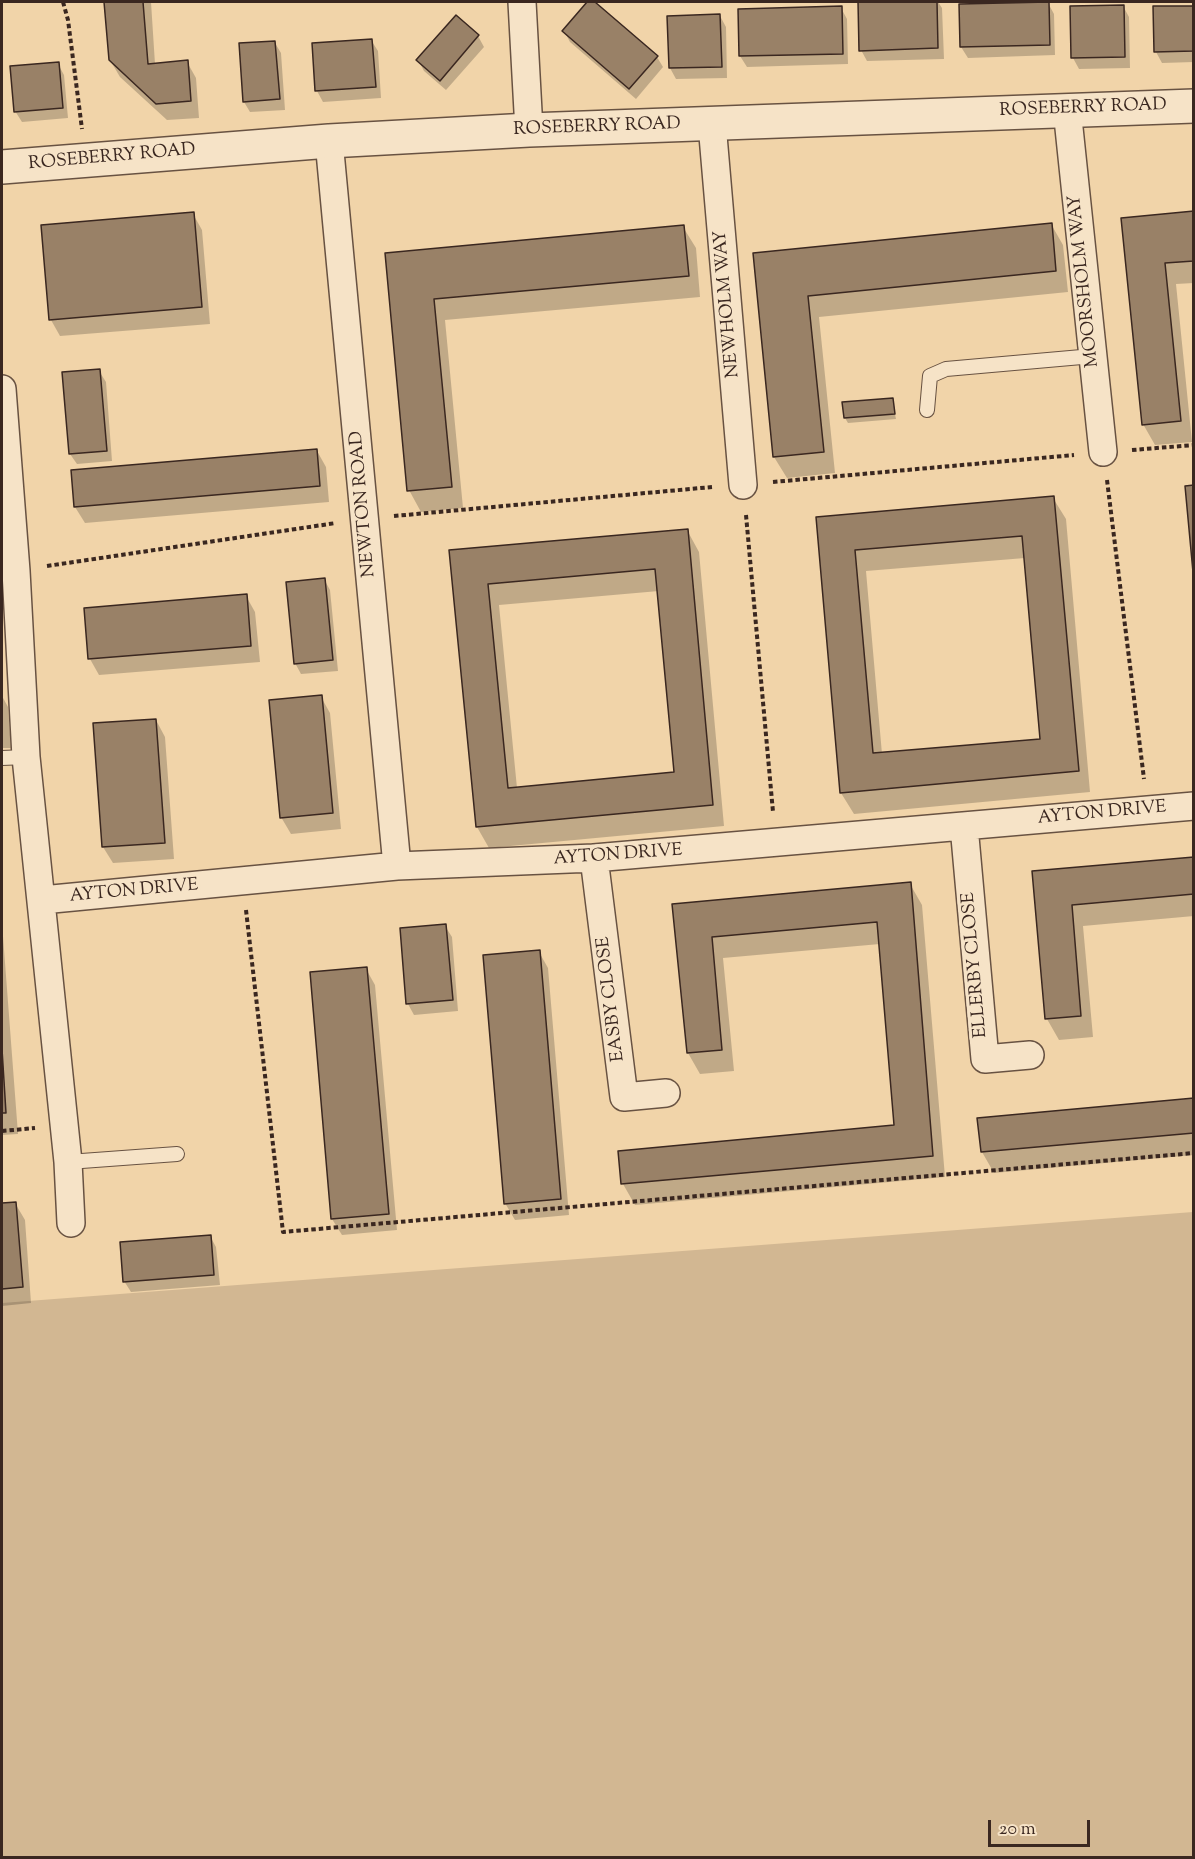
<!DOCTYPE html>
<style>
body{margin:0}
#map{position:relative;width:1195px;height:1859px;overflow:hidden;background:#f1d4a9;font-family:"Sorts Mill Goudy",serif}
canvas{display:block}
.frame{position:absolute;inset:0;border:3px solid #3a2720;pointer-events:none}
.scale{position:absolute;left:988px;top:1820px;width:102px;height:27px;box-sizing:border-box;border:3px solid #3a2720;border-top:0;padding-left:8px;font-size:18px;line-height:21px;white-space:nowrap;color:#3a2720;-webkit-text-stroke:4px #f6e3c7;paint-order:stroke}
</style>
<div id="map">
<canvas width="1195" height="1859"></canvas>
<div class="frame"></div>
<div class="scale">20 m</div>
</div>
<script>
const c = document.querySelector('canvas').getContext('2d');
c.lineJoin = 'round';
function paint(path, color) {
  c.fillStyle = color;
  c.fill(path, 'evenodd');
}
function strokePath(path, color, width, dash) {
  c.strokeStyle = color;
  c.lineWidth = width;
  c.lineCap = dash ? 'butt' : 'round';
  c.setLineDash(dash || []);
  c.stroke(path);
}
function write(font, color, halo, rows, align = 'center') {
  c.font = font + ' "Sorts Mill Goudy",serif';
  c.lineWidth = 6;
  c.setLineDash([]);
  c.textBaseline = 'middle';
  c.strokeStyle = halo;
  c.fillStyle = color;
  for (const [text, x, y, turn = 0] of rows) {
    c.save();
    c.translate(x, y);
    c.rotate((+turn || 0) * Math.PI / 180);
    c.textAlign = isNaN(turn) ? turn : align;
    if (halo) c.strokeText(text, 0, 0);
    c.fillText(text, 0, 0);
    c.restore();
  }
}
paint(new Path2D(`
 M1193,1212V1857H2V1303Z`), '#d2b792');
paint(new Path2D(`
 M106,2H151L155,64L187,62L196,78L199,118L167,120L120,77L110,60Z
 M589,2L657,57L663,67L636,99L570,42L564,31Z
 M859,2H938L942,8L944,59L867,61L861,50Z
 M1048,3L1054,14L1055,55L968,58L961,47Z
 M1123,6L1129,17L1130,68L1079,69L1073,58L1072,7Z
 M1194,7V62L1162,63L1156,52Z
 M841,8L847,19L848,64L747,67L740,56Z
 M720,16L726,27L727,78L676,79L670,68Z
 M456,17L478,36L484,47L446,90L424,71L418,60Z
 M371,40L378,51L381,98L323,102L317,91Z
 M275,43L281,53L285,110L250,112L244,102Z
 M58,64L64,75L68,118L22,122L15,111Z
 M1194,213V283L1176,284L1192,442L1155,445L1143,424L1122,219Z
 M193,214L202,230L210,324L60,336L51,320L43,227Z
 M1051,224L1063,245L1068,292L819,317L835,473L787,478L774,457L755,254Z
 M683,227L696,248L700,297L445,320L463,508L421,512L409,490L386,254Z
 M99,371L106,382L112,461L77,464L70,454Z
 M892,400L896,419L848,423L845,418Z
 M317,451L326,467L329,502L85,523L75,507Z
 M1053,498L1066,519L1090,792L854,814L841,793L817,519ZM1025,558L1042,740L882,754L866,571Z
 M687,530L699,552L724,826L489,848L477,827L451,551ZM659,591L676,774L517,788L499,605Z
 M324,579L330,590L338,671L301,674L295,663Z
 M246,596L255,612L260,662L99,675L90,659L86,610Z
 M2,696L8,707L11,748H2Z
 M321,697L330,713L341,829L291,834L281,817Z
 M156,720L165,737L174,859L113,863L103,847Z
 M1194,859V916L1083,926L1093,1037L1059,1040L1047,1019L1034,873Z
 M910,884L922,905L945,1177L635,1205L623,1184L620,1152L895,1126L880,944L723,958L734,1071L700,1074L688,1053L673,906Z
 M2,923L18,1134L2,1135Z
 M445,926L452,937L458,1011L414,1015L408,1004L401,929Z
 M539,952L548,968L569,1215L515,1220L505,1203Z
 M366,969L375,985L397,1230L342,1235L332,1219L311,973Z
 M1194,1099V1155L994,1173L982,1152Z
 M15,1203L25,1220L31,1303L2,1306V1205Z
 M210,1236L216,1247L220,1285L131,1292L124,1281Z`), '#0003');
const building = new Path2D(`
 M104,2H143L148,64L188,60L191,101L156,104L109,60Z
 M587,2H595L658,56L629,89L562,31Z
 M858,2H937L938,48L859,51Z
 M1049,2L1050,45L960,47L959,4Z
 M1124,5L1125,57L1071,58L1070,6Z
 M842,6L843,54L739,56L738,9Z
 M1153,6H1194V51L1154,52Z
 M720,14L722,67L669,68L667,16Z
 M456,15L479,35L440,81L416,60Z
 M372,39L376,87L315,91L312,43Z
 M275,41L280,99L243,102L239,43Z
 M59,62L63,108L14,112L10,66Z
 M1194,211V261L1165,263L1181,421L1142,425L1121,218Z
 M194,212L202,307L49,320L41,225Z
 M1052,223L1056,271L808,296L824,452L773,457L753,253Z
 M684,225L689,276L434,299L452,487L407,491L385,253Z
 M100,369L107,451L69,454L62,372Z
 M893,398L895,414L844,418L842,402Z
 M317,449L320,486L74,507L71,470Z
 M1194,485V583L1185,486Z
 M1054,496L1079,771L840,793L816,517ZM1022,536L1040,739L873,753L855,550Z
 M688,529L713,805L476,827L449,550ZM655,569L674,772L508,788L488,584Z
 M325,578L333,660L294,664L286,582Z
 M247,594L251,646L88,659L84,608Z
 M322,695L333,813L280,818L269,700Z
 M156,719L165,843L102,847L93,723Z
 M1194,857V894L1072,905L1081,1016L1045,1019L1032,871Z
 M911,882L933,1156L621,1184L618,1151L894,1125L877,922L712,937L722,1050L687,1053L672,904Z
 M446,924L453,1000L406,1004L400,928Z
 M540,950L561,1199L504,1204L483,955Z
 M367,967L389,1214L331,1219L310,972Z
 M2,1049L6,1113H2Z
 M1194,1098V1133L981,1152L977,1118Z
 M16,1202L23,1287L2,1289V1203Z
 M211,1235L214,1275L123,1282L120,1242Z`);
paint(building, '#998167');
strokePath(building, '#3a2720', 1.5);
const service = new Path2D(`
 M927,410L930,376L946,369L1093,356
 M2,758L26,757
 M68,1162L177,1154`);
const minor = new Path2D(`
 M522,2L529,130
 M1067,109L1103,452
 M712,124L743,485
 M329,141L397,866
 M2,389L16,571L26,757L68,1162L71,1223
 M964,826L985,1059L1030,1055
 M594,858L624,1097L666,1093
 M42,900L397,866L594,858L1194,806`);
const tertiary = new Path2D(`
 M2,167L329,141L529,130L1194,106`);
strokePath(service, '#685242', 16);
strokePath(minor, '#685242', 30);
strokePath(tertiary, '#685242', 36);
strokePath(new Path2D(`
 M63,2L68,20L82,129
 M1132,450L1194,445
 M1107,480L1144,779
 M773,482L1074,455
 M746,515L773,812
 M394,516L712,487
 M47,566L336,523
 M246,910L283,1232L1194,1153
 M2,1131L35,1128`), '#3a2720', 4, [4.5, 3]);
strokePath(service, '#f6e3c7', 14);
strokePath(minor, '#f6e3c7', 27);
strokePath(tertiary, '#f6e3c7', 33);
write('18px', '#3a2720', '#f6e3c7', [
 ["ROSEBERRY ROAD",1083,109,-2],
 ["ROSEBERRY ROAD",597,128,-2],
 ["ROSEBERRY ROAD",112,158,-5],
 ["MOORSHOLM WAY",1085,281,-96],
 ["NEWHOLM WAY",728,304,-95],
 ["NEWTON ROAD",364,504,-95],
 ["AYTON DRIVE",1102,814,-5],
 ["AYTON DRIVE",618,856,-4],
 ["AYTON DRIVE",134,892,-5],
 ["ELLERBY CLOSE",976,965,-95],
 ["EASBY CLOSE",612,999,-97]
]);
</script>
